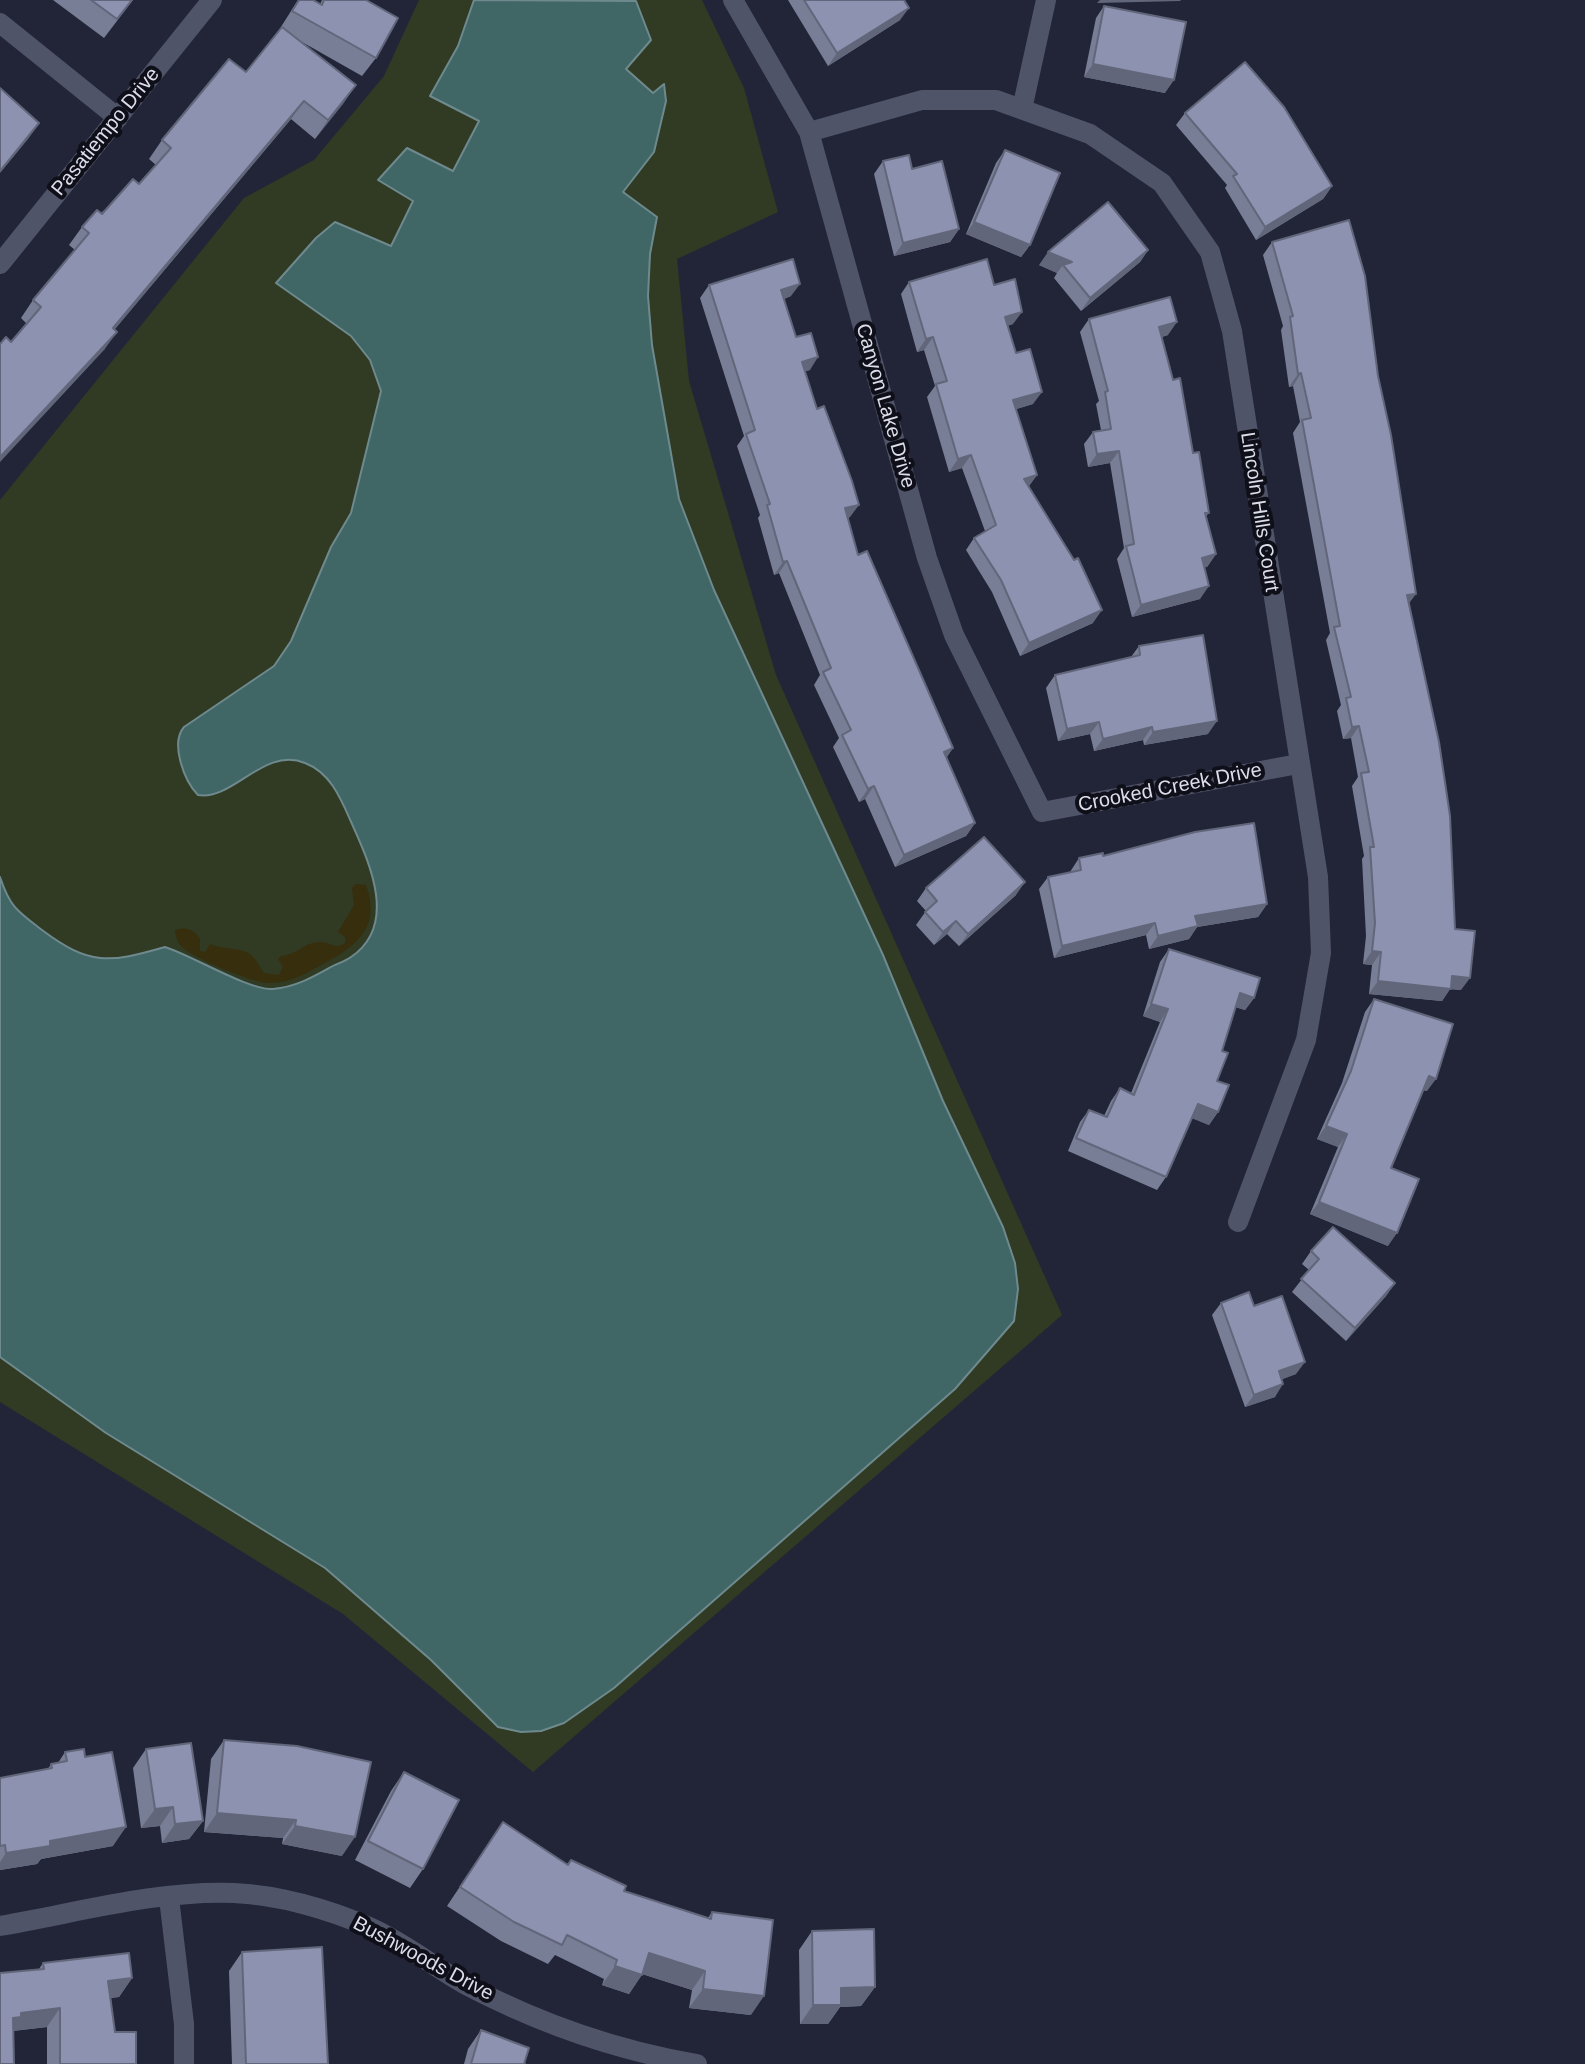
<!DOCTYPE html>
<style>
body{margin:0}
canvas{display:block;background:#222538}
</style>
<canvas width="1585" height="2064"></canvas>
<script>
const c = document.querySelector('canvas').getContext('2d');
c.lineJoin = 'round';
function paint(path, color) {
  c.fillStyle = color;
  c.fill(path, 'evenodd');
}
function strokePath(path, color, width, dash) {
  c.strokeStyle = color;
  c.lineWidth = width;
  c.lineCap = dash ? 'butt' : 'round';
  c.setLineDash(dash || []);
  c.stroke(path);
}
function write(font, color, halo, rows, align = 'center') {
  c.font = font + ' Helvetica,sans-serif';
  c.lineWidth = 8;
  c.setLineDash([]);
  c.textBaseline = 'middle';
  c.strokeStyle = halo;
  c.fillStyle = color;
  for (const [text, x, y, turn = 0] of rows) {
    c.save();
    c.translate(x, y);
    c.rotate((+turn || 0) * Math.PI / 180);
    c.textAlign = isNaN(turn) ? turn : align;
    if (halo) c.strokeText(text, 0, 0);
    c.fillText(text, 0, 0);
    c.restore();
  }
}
paint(new Path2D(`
 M419,0H702L744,88L778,212L677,259L689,381L776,675L1062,1315L533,1772L343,1614L0,1402V500L244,198L314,160L384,76Z`), '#313a22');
paint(new Path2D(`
 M356,884L366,885C381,926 358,945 325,963C308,972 290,984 268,983C251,982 195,959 182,947C177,942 176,937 175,930C185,926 195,930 200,939V951L205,952L210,944C223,950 241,947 251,955C257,960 260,968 264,973L279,975L283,967L278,959L281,956C296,955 305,942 320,942C331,942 335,950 345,943V937L338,932L354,905L352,888Z`), '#362e0d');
const water = new Path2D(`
 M474,0L636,1L651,40L626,69L653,93L664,84L666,101L654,152L623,192L657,217L650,254L648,296L652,345L679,499L714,590L883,955L943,1101L1003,1227L1015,1263L1018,1289L1014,1321L955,1389L614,1688L564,1723L541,1731L521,1732L498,1727L431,1660L325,1568L106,1433L0,1357V877C10,907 17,911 42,930C90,966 109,963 165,947C191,955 250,991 273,989C295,987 311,978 329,968C336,964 344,962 351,957C398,925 370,864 352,824C341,799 331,773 305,763C264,746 233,801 198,795C184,781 170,743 184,727L274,666L291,641L331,547L351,513L381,391L370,360L351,336L276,283L316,238L335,222L391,246L413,201L378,180L407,148L453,171L479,121L430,96L458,46Z`);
paint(water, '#406666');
strokePath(water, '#6e8a8e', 2);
strokePath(new Path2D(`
 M733,0L809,132L927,558L954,635L1042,812L1298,764
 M0,23L118,118
 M1022,109L1046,0
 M809,132L922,100H996L1090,134L1162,183L1210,252L1232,331L1318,877L1321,953L1306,1040L1238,1222
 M0,264L212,0
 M169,1898L184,2024V2064
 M0,1926C76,1913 157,1890 234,1893C279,1895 328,1909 369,1927C404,1942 435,1968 468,1986C539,2023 619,2051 697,2064`), '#505469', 20);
paint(new Path2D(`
 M53,0H133L104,38Z
 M298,0H313L320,4L322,0H366L376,58L362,76L302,42L356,85L315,139L291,119L114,330L104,350L27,324L21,318L33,300L75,250L69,245L82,227L139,184L156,165L149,159L162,140L246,72L279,30Z
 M788,0H904L900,20L828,66Z
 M1104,6L1165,93L1084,77L1096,18Z
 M1185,113L1332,186L1323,199L1256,240L1225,188L1227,185L1176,125Z
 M1005,150L1030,245L1021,257L966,234L996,163Z
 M883,161L912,169L959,229L950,242L894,256L874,174Z
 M1272,242L1378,376L1455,929L1461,990L1450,989L1442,1001L1369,994L1372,965L1363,964L1366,936L1362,859L1364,856L1352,786L1358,777L1351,738L1343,739L1337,711L1341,705L1326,640L1330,633L1293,433L1300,422L1293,386L1289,387L1281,330L1283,326L1263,255Z
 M1148,250L1140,262L1081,311L1054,278L1057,273L1039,265Z
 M909,282L994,285L1013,324L1007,326L1033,404L1016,409L1037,475L1029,486L1093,623L1020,656L992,592L966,550L974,538L985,531L962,468L949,472L927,397L935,386L924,350L917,352L901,294Z
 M709,285L791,296L784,299L796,337L810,370L805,371L850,517L848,518L858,555L953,748L946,758L975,823L966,836L895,867L865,799L859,802L833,747L839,738L814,685L820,675L779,573L774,575L758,518L760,515L737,446L744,436L700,298Z
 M1089,319L1168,335L1162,337L1209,513L1206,516L1216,554L1207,567H1204L1200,599L1132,617L1117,559L1124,548L1110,463L1088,467L1084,444L1093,432L1101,430L1096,404L1099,401L1080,332Z
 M1139,646L1208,734L1144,745L1143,740L1094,751L1090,734L1058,741L1046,688L1055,675L1131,657Z
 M1103,856L1267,904L1258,917L1197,927L1189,939L1149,949L1146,935L1054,958L1039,889L1048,877L1070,872L1079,858Z
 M926,888L1016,895L959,946L947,934L934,945L916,925L926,911L917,901Z
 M1169,949L1254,998L1245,1010L1236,1007L1222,1051L1217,1081L1218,1112L1209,1125L1192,1118L1166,1177L1157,1190L1068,1151L1080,1122L1089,1110L1104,1116L1111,1101L1120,1088L1131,1093L1160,1022L1143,1016L1160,962Z
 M1374,999L1427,1091L1423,1090L1391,1168L1388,1246L1310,1214L1338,1147L1317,1139L1342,1083L1365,1012Z
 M1311,1251L1395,1283L1386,1296L1346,1341L1292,1292L1309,1270L1302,1264Z
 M1221,1303L1254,1306L1296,1374L1282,1379L1275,1397L1245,1407L1212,1315Z
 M224,1740L342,1856L282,1844L283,1838L204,1832L211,1759Z
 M146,1749L203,1821L189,1839L162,1843L160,1826L141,1828L133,1768Z
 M65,1752L85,1757L113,1846L41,1859L37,1864L0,1870V1778L48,1769L51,1764L58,1763Z
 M404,1772L423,1869L410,1888L355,1860L391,1791Z
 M503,1822L567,1864L571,1860L624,1891L708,1918L712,1912L751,2015L689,2008L692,1990L642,1974L629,1994L602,1985L604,1979L555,1955L548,1964L501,1941L447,1906Z
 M812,1931L875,1987L861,2006L840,2007L828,2024H800L799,1950Z
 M242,1952L328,2064H232L229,1971Z
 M129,1953L132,1978L119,1997L111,1998L115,2032H136V2064H47V2027L13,2031L14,2064H0V1973L39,1969L43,1963Z
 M481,2030L524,2064H525H464L468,2049Z`), '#787e96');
paint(new Path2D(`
 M1100,0H1181L1180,1L1097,3Z
 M909,8L900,20L828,66L837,53Z
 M1093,64L1174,80L1165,93L1084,77Z
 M356,85L343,104L315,139L328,120Z
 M304,101L291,119L100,347L113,328Z
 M39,123L28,139L0,173V171Z
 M1332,186L1323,199L1256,240L1265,227Z
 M974,222L1030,245L1021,257L966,234Z
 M959,229L950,242L894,256L903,243Z
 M1148,250L1140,262L1081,311L1090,298Z
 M1048,252L1072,262L1063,265L1057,273L1039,265Z
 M800,284L791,296L773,302L781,290Z
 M1022,312L1013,324L996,329L1005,317Z
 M1177,322L1168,335L1150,340L1159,327Z
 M117,332L104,350L0,462V457Z
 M933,337L924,350L917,352L926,339Z
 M818,357L810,370L794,375L802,362Z
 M1301,373L1293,386L1289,387L1298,374Z
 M1042,392L1033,404L1004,413L1013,400Z
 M1119,451L1110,463L1088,467L1097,454Z
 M971,455L962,468L949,472L958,459Z
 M1037,475L1028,487L1024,479Z
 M859,505L850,517L837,521L845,508Z
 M1216,554L1207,567L1193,570L1202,558Z
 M787,561L779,573L774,575L783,562Z
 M1209,586L1200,599L1132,617L1141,605Z
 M1416,594L1407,606V595Z
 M1102,610L1093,623L1020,656L1029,643Z
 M1217,721L1208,734L1144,745L1153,732Z
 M1099,722L1090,734L1058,741L1067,729Z
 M1359,726L1351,738L1343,739L1352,727Z
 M1152,727L1143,740L1094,751L1103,739Z
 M953,748L944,761V752Z
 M874,786L865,799L859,802L868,789Z
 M975,823L966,836L895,867L904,855Z
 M1025,882L1016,895L959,946L968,934Z
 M1267,904L1258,917L1197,927L1189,939L1149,949L1158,936L1195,916Z
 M956,921L947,934L934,945L943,932Z
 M1155,923L1146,935L1054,958L1062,946Z
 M1372,951L1381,952L1372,965L1363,964Z
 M1452,976L1470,978L1461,990L1450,989L1442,1001L1369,994L1378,981Z
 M1240,993L1254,998L1245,1010L1231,1006Z
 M1151,1004L1168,1009L1160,1022L1143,1016Z
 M1429,1076L1436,1079L1427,1091L1420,1089Z
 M1198,1104L1218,1112L1209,1125L1189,1117Z
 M1326,1126L1347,1134L1338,1147L1317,1139Z
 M1319,1202L1397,1233L1388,1246L1310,1214Z
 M1395,1283L1386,1296L1346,1341L1355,1328Z
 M1305,1362L1296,1374L1270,1384L1279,1371Z
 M1283,1384L1275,1397L1245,1407L1254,1395Z
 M173,1807L160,1826L141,1828L155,1809Z
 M217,1813L296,1820L283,1838L204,1832Z
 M203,1821L189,1839L162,1843L175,1824Z
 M295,1826L355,1837L342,1856L282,1844Z
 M126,1827L113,1846L41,1859L37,1864L0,1870V1862L6,1853L50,1841Z
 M649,1953L705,1971L692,1990L636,1972Z
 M615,1966L642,1975L629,1994L602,1985Z
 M132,1978L119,1997L95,1999L108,1981Z
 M875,1987L861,2006L840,2007L828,2024H800L813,2005L841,1988Z
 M703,1989L764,1996L751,2015L689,2008Z
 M60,2008L47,2027L12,2031L13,2018L21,2013Z`), '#62667a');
const building = new Path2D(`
 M91,0H132L117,19Z
 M299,0H313L322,5L324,0H366L398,18L376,58L292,11Z
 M804,0H904L909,8L837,53Z
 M1104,6L1186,22L1174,80L1093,64Z
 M282,27L356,85L328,120L304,101L113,328L117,332L0,457V344L6,337L11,342L41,307L33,300L89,233L82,227L97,210L102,214L133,179L139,184L171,148L162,140L229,59L246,72Z
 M1245,62L1284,107L1332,186L1265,227L1233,176L1237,174L1185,113Z
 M0,88L39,123L0,171Z
 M1005,150L1060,173L1030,245L974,222Z
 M909,155L912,169L942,161L959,229L903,243L883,161Z
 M1108,202L1148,250L1090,298L1063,265L1072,262L1048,252Z
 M1349,220L1365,276L1378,376L1391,435L1416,594L1407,595L1439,742L1450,816L1455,929L1475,931L1470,978L1452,976L1451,989L1378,981L1381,952L1372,951L1375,923L1370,847H1374L1361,773L1369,772L1359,726L1352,727L1346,698L1351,697L1334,627L1340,626L1302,420L1311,418L1301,373L1298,374L1290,317L1293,316L1272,242Z
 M793,259L800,284L781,290L796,337L811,333L818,357L802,362L817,409L824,406L852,481L859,505L845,508L858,555L867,551L953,748L944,752L975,823L904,855L874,786L868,789L842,735L851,730L823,672L831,668L787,561L783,562L767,505L770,504L746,434L755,430L709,285Z
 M987,259L994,285L1015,279L1022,312L1005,317L1016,353L1030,349L1042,392L1013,400L1037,475L1024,479L1074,560L1078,558L1102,610L1029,643L1001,580L974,538L996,525L971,455L958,459L936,384L947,381L933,337L926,339L909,282Z
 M1170,297L1177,322L1159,327L1173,380L1180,378L1193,453L1199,452L1209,513H1205L1216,554L1202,558L1209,586L1141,605L1126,546L1134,544L1119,451L1097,454L1093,432L1111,429L1105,392L1108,391L1089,319Z
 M1203,635L1217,721L1153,732L1152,727L1103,739L1099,722L1067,729L1055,675L1140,655L1139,646Z
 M1254,823L1267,904L1195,916L1198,926L1158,936L1155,923L1062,946L1048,877L1081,870L1079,858L1103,853V856L1195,832Z
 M984,837L1025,882L968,934L956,921L943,932L925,912L937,901L926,888Z
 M1169,949L1260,978L1254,998L1240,993L1222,1051L1228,1053L1217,1081L1229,1085L1218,1112L1198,1104L1166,1177L1076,1138L1089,1110L1107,1117L1120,1088L1134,1095L1168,1009L1151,1004Z
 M1374,999L1453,1024L1436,1079L1429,1076L1391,1168L1419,1179L1397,1233L1319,1202L1347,1134L1326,1126L1351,1071Z
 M1333,1227L1395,1283L1355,1328L1301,1279L1319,1259L1311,1251Z
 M1249,1292L1254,1306L1282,1296L1305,1362L1279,1371L1283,1384L1254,1395L1221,1303Z
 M224,1740L297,1746L371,1762L355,1837L295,1826L296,1820L217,1813Z
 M191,1743L203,1821L175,1824L173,1807L155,1809L146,1749Z
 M84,1749L85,1757L112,1752L126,1827L50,1841V1846L6,1853L5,1845L0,1846V1778L52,1768L51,1764L67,1761L65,1752Z
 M404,1772L459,1800L423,1869L368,1841Z
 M503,1822L568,1865L571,1860L626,1886L624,1891L711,1919L712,1912L773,1920L764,1996L703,1989L705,1971L649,1953L642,1975L615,1966L617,1960L567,1935L562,1945L514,1922L460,1887Z
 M874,1929L875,1987L841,1988V2005H813L812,1931Z
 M322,1947L328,2064H246L242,1952Z
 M129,1953L132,1978L108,1981L115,2032H136V2064H60V2008L21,2013V2017L13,2018L14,2064H0V1973L44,1969L43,1963Z
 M481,2030L529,2048L524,2064H525H471Z`);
paint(building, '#8c92af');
strokePath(building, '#62667a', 2);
write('20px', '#dbddea', '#0e0f18', [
 ["Pasatiempo Drive",106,132,-51],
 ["Canyon Lake Drive",885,406,74],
 ["Lincoln Hills Court",1259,512,81],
 ["Crooked Creek Drive",1170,788,-11],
 ["Bushwoods Drive",423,1959,28]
]);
</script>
